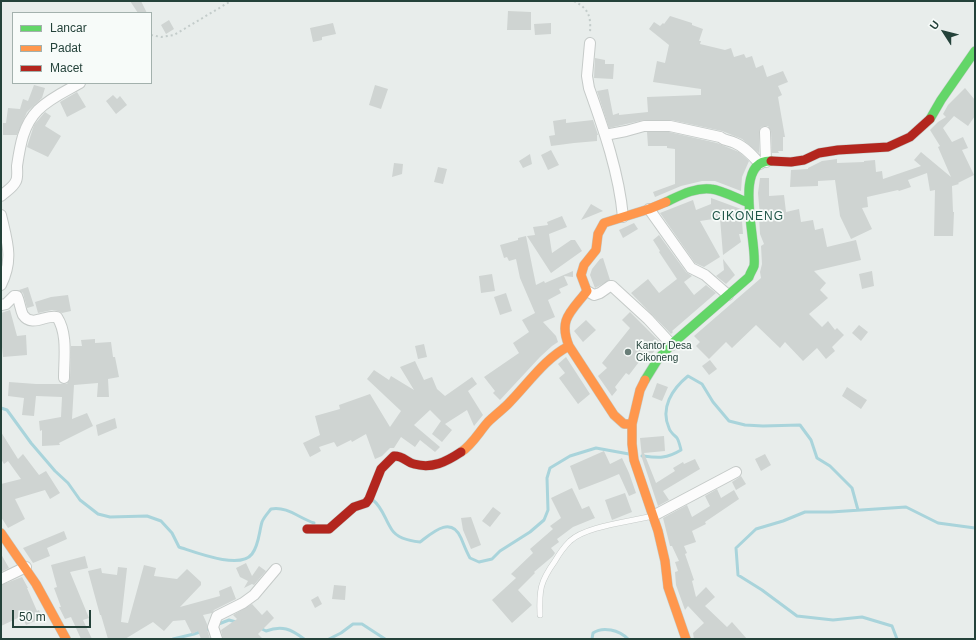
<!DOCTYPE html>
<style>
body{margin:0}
#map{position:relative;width:976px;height:640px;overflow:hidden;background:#e8edeb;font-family:Helvetica,sans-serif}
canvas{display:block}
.frame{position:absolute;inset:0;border:2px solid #24423a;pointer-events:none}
.legend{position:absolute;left:12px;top:12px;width:140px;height:72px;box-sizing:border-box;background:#f7fbf9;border:1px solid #a3b1ad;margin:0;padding:5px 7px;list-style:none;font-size:12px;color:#24423a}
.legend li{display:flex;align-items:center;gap:8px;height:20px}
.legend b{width:20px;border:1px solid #a3b1ad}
.north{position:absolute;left:924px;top:12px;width:40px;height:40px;-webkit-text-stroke:3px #f7fbf9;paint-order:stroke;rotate:306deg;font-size:11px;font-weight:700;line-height:16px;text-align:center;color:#24423a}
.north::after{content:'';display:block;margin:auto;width:14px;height:18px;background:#24423a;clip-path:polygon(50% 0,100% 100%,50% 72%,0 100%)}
.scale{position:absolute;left:12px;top:610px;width:79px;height:18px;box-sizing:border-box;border:2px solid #24423a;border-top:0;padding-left:5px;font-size:12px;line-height:14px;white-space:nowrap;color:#24423a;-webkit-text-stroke:3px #f7fbf9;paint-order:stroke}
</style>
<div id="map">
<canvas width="976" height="640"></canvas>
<div class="frame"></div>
<ul class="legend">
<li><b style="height:5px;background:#63d668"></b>Lancar</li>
<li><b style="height:5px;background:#ff974d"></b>Padat</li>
<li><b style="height:5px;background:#b3261e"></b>Macet</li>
</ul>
<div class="north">U</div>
<div class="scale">50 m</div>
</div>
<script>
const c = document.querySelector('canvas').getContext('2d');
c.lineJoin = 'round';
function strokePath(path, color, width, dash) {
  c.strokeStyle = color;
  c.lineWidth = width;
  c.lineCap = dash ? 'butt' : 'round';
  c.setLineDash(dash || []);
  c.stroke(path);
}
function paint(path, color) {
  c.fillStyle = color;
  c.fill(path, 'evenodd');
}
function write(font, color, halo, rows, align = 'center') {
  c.font = font + ' Helvetica,sans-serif';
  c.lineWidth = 3.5;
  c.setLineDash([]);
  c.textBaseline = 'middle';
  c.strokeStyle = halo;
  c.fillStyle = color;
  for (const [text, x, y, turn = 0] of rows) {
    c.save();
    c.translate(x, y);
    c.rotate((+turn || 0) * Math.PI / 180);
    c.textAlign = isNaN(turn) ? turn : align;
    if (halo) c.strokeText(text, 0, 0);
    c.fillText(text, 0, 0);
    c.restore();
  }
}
strokePath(new Path2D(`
 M1,408L7,410L31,443L55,471L68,483L80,500L98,514L110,517L147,516L161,521L172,533L179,547C195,552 240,570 252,554C259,545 259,532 262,522C264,517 268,513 271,509C287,506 299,518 314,523
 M642,456C659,458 666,459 681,450C680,446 679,441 677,438C674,435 670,432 669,428C660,408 672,389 688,376L702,384L713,402L729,421L745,425L763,426L800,425L811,440L817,458L830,466L852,488L858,510
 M373,500C383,508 385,520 392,530C398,539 410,541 420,542C432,533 451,515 461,538C464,545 466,551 470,558L479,562L492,559L500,551L530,532L544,520L548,510L547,478L550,468L570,456L596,448L629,454
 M216,625L229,620L236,622
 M260,628L266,631C282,625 291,629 304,639
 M173,639L194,634L211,628
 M329,639L341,633L353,624H362L385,639
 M592,639L593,633C603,626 619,630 628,639
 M897,639L892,626L862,617L833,620L797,616L762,590L738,575L736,548L756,529L783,521L805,512H831L906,507L938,523L975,528`), '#a9d4db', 3);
paint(new Path2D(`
 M130,1H141L147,13H138Z
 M508,11L531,12V30H507Z
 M670,16L692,23V25L703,29L699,41H701L700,44L725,50L731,48L734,57L744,54L746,58L752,56L756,68L763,65L767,77L783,71L788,82L778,86L782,95L778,97L785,137H783V151H778L779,153H772L771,131L768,126H765L761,127L759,132V153L742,139L722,131L671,120H644L609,128L597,91L608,89L613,115L619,113V115L648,112L647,97L701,95V89L653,82L657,61L665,63L669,45L649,29L654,22L660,26L663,23L664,24Z
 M169,20L174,29L166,34L161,25Z
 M333,23L336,34L322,37V40L313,42L310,28Z
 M551,23V34L535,35L534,24Z
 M595,58L605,60V64H614L613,79L594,78Z
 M34,85L45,88L42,98L27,112L17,135H3V123H6L8,108L20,109L23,99L28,101Z
 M375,85L388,89L381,109L369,105Z
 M965,88L975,100V116L968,126L954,116L943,128L952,142L963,137L968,148L962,150L974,175L958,183L959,184L952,186L953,212H954L953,236H934L935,190L930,191L927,173L908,180L911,187L899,191L898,190L867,197L868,207L862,208L872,229L851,239L840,216L835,180L818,181V186L790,187L791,170L808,169V168L822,161L837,159V163L864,162V161L875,160L876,172L882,171L883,179L921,166L914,160L921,152L951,177L938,147L940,146L930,130L938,122L946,117L943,114L948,105Z
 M77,92L86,107L67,117L60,102Z
 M113,95L117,99L120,96L127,105L116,114L106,101Z
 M45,112L51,116L45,126L61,136L48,157L27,147L34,125Z
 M566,119V123L593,120L598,135H597V141L574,143L551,146L549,136L555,135L553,121Z
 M647,132H669L717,143L739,152L749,161L742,177L741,191L715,181H702L681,186L655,197L653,192L675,184V149L667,148V146H648Z
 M551,150L559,165L548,170L541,155Z
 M530,154L532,164L523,168L519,161Z
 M394,163L403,164L402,174L392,177Z
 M438,167L447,169L443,184L434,182Z
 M760,178H769V196L784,195L786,212L799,209L801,222L813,220L815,230L823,228L827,247L856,240L861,260L814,271L826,283L820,290L828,298L809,314L822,327L828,321L835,330L837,328L844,335L832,347L835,351L826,359L817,348L803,361L785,342L780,348L756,325L732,348L726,342L709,359L696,346L700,342L694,336L761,278L760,272L762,264L761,246L764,244L760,234L759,216H760L758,193Z
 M711,198L741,209L743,234H739L741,242L723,255L720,218L700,221L720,257L704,267L695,263L660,213L693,200L696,210L711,204Z
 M591,204L603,211L581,220Z
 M562,216L567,227L549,234L552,253L571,240H575L582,251L551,273L527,236L535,235L533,227L548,225L547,222Z
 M634,223L638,229L623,238L619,230Z
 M659,235L686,272L692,276L684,282L694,295L706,285L716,293L672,331L673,332L671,334L631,293L648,279L659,293L677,279L659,252L660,251L653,240Z
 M526,236L536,285L544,281L545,283L573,271V277L564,276L568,285L559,289L561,293L548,300L555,317L543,322L556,336L558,342L552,346L540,357L500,400L493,393L495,391L484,377L519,353L513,343L529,332L522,320L535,313L520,278L516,259L509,261L507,257L504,258L500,245L518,240V238Z
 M603,258L610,280L595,288L590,275L592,269L600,259Z
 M723,259L735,275L726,284L716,276L724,270Z
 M872,271L874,286L862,289L859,274Z
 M492,274L495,291L481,293L479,276Z
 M28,287L34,306L27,308L23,293L19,290Z
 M506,293L512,311L500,315L494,297Z
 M68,295L71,311L62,313L58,311L52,310L38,313L35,302L51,297Z
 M10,310L17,336L26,335L27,355L3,357L1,337V313Z
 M630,312L661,343L646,361L642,358L629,375L626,373L615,387L617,390L612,396L598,376L607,368L602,363L630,328L622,320Z
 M586,320L596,330L583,342L574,331Z
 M859,325L868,332L861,341L852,333Z
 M95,339V343L111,342L113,357H115L119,377L108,379L109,397H97L98,383L74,385L72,419L87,413L93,426L59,443L60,445L42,446V430L40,431L39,421L61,417L62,397L36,396L34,416L22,415L24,398L8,396L9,382L36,384H67L70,378L71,346H82L81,340Z
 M424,344L427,357L418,359L415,346Z
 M566,357L590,394L578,404L559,378L565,373L558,364Z
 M710,360L717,369L709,375L702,366Z
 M415,361L424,380L432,377L437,389L445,396L472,377L477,384L468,391L483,415L474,426L467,410L445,424L452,430L442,442L432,434L441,421L430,410L414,425L440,447L435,452L420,440L415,447L401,437L394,448H390L382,456L375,459L366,434L352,442L351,440L337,447L334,442L319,447L321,451L310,457L303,443L320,435L315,416L340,409L339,405L370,394L390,427L401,411L367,379L374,370L389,380L391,376L414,390L400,367Z
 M657,383L668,387L662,401L652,397Z
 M847,387L867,400L861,409L842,396Z
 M115,418L117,428L98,436L96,425Z
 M1,432L18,459L23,454L39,475L46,471L60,493L50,499L45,490L15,499L25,519L8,528L1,517V484L21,479L8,461L4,464L1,459Z
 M664,436L665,451L644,453L656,483L675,471L673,468L683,462L684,464L695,459L700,469L663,491L669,500L658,506L642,458L640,438Z
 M604,451L610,464L622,458L629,473L636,493L629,496L619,474L605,480L579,490L570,466Z
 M765,454L771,465L761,471L755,459Z
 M741,476L746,484L736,490L732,482Z
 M572,488L582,509L589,506L595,518L573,527L557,539L559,542L551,548L555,553L553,556L534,572L535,573L518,590L532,605L512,623L492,600L516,578L511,574L533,553L530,549L553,529L550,526L561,518L551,498Z
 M717,489L721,498L734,490L739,499L705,522L706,524L692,531L696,542L684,546L687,553L685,554L694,580L692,581L696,597L706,587L715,597L705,606L727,627L732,622L747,639H694L693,633L704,623L688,606L685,610L676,585L675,572L678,571L675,562L679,561L672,546H670L663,518L687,505L692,517L710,506L705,496Z
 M625,493L632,512L612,520L605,500Z
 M493,507L501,513L490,527L482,521Z
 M471,517L481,545L471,549L463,530L461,518Z
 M64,531L67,539L47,548L50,556L33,563L23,548Z
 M1,554L9,568L1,572Z
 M85,556L88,568L70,572L89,618L83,620L92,639H81L71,617L65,619L59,607H61L54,588L57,587L51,565Z
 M246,563L252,576L259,566L266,571L254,585L252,584L244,588L248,581L240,577L236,568Z
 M144,565L156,568L154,576L177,579L187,569L201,582V585L180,607L220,596L219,591L231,586L236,599L214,610L212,613L203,615L207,624V629L210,639H201L198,631L192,634L185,620L173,621L164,631L153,622L125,639H108L101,615H100L88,571L101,568L102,573L117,575L118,567L127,568L121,622L128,623Z
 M22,577L28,588H27L37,611L39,610L42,618L26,625L22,616L1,626V585Z
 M334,585L346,586L345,600L332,599Z
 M318,596L322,604L315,608L311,600Z
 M252,604L262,615L267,610L274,618L258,634L263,639H223L221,630L237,619L233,615Z`), '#cfd4d2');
const lane = new Path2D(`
 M540,615C539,590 540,582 555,561C559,554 564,547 570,541C586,526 630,522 652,516`);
const street = new Path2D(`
 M590,43L587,76L589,88C604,130 619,173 623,217
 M765,132L766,162
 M605,135L626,131L644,126H670L720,137C725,141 729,140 735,143C745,147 753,156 760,164
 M1,196C6,191 13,188 16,181C18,177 17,171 17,166C20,146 23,125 38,110C50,98 66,91 80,83
 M649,209L691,268L705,275L728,295
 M1,215C7,241 14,259 1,285
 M587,291L594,295L600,293L610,286H612L648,319L672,345
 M1,305L6,304L14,296H17C20,302 20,309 23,315C32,328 46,314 57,317C68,334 64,358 64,378
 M653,516L736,472
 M1,579L26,567
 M217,639L213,627L217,616L243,603L254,595L276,569`);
const fast = new Path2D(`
 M930,119L941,100L975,51
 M666,202C679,196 695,187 711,189C722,190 738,199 749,203
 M645,380L658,359L673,343L749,277C750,273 753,269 754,266C758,244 731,160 771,161`);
const slow = new Path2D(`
 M645,380L640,390L632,424V444L634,460L658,531L665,561L668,587L686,639
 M632,424H624L614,415L569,346C558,319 571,312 587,291L581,275L584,265L596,250L598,234L604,223L649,209L666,202
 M461,452C472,445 479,432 488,422C494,416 502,410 508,404C528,384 544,359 569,346
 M1,533L36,584L66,639`);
const jam = new Path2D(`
 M771,161L791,162L804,160L819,153L838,150L888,147L910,137L930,119
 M307,529H329L354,507L366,503L369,499L381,469L394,456C404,456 406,462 414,464C432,469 446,462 461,452`);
strokePath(lane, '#c5cac8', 6);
strokePath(street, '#c5cac8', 12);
strokePath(fast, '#c3cbc8', 10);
strokePath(slow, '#c3cbc8', 10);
strokePath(jam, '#c3cbc8', 10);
strokePath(new Path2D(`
 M574,1C589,9 591,16 590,33
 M151,35L161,37L174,35L231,1`), '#c3ccca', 2, [2, 3]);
strokePath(lane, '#fcfcfc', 5);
strokePath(street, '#fcfcfc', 10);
strokePath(fast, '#63d668', 9);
strokePath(slow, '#ff974d', 9);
strokePath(jam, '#b3261e', 9);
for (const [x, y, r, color] of [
 [628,352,4,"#697e78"]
]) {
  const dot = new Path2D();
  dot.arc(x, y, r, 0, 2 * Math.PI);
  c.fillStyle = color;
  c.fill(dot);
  strokePath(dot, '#f7fbf9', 1.5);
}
write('10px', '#24423a', '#f7fbf9', [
 ["Kantor Desa",636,346],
 ["Cikoneng",636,358]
], 'left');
c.letterSpacing = '1px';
write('12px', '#1f5548', '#f7fbf9', [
 ["CIKONENG",748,217]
]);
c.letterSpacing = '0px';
</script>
